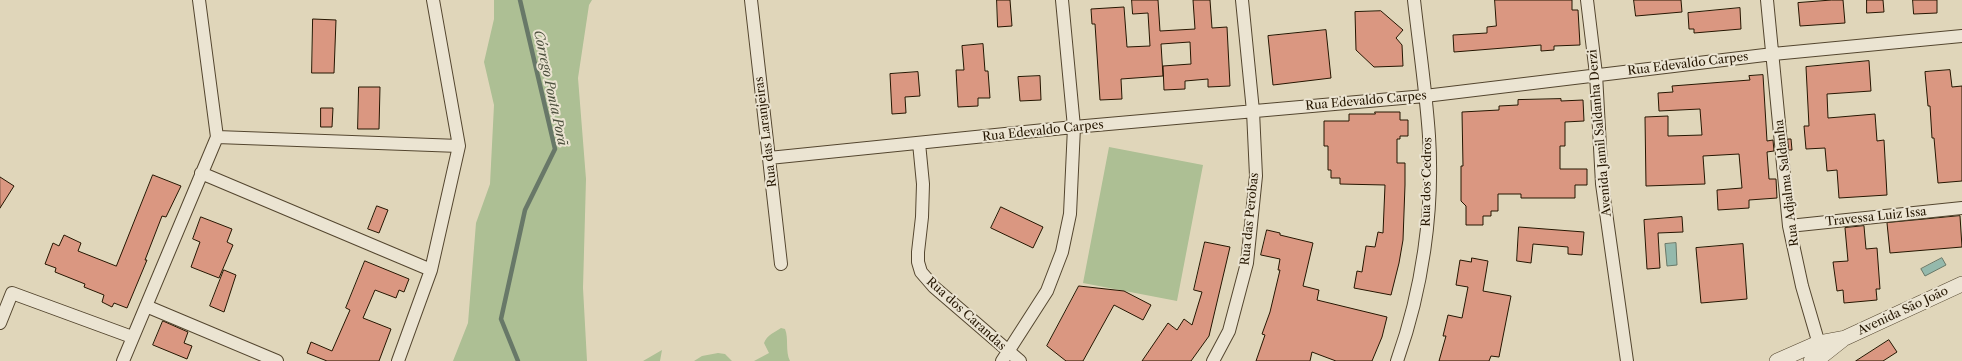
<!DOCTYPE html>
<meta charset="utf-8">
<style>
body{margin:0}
canvas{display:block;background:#e0d6ba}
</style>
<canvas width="1962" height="361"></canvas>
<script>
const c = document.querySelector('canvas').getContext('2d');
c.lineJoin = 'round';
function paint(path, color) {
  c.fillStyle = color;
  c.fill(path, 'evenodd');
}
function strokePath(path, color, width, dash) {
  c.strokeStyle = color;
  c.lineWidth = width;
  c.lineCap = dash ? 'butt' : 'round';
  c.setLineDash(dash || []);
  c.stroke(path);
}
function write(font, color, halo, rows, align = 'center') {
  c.font = font + ' "Libre Caslon Text",serif';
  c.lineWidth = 4;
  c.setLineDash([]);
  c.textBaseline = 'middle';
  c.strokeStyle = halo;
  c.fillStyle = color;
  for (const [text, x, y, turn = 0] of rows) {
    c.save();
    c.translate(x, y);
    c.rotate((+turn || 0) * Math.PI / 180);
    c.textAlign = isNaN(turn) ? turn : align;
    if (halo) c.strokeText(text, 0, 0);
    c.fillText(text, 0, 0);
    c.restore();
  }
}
paint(new Path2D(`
 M494,0H592L589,5L578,78L586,179L583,288L587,361H453L468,323L476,223L490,184L494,105L484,62L494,19Z
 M1109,147L1203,165L1177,301L1083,283Z
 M781,328L785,329C789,339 785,351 790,361H754L769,353L764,343C767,335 775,332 781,328Z
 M662,350L660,361H643Z
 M718,353L725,354L732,361H694L702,356Z`), '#adbf94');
const water = new Path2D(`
 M1676,243L1677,265L1667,266L1665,244Z
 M1942,258L1946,265L1925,276L1921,269Z`);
paint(water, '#94b9ac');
strokePath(water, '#687868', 1);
strokePath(new Path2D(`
 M518,361L501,319L525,210L555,149L520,0`), '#687868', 4.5);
const building = new Path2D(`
 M997,0H1010L1012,26L998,27Z
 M1132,0H1158L1160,31L1195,29L1193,0H1210L1212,28L1227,27L1230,86L1208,87V79L1185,81V89L1164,90L1163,66L1191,64L1190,42L1161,44L1163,76L1121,79L1122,99L1100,100L1095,24H1092L1091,9L1124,7L1127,47L1150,46L1148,13L1133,14Z
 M1495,0H1572V10H1578L1580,45L1554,46V50L1541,51V45L1454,52L1453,35L1487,33V27L1496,26Z
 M1634,0H1681L1682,12L1636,16Z
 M1832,0H1843L1845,23L1800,26L1798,3Z
 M1867,0H1883L1884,12L1867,13Z
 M1913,0H1937V13L1914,14Z
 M1740,8L1741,29L1694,33V29H1689L1688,13Z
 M1381,11L1403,30L1396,38L1402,45L1403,66L1374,67L1356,50L1355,12Z
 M313,19L336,20L334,73H312Z
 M1326,30L1331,78L1273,85L1268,36Z
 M983,44L985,71H988L990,98H978V106L958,107L956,70H964L962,46Z
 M1869,61L1871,91L1827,94L1828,118L1875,114L1877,141L1884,140L1887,195L1839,198L1837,170L1827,171L1825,148L1806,149L1804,126H1809L1806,67Z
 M1950,70L1952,87L1962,86V181L1938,183L1934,138H1932L1930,106H1928L1925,72Z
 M918,72L920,96L905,97L906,113L892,114L890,74Z
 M1763,75L1767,141L1773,140L1774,151L1767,152L1769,179H1776L1777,198L1749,200V208L1718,210L1717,190L1742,188L1739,154L1703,156L1705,184L1646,186L1645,117L1668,116V136L1702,135L1700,109L1659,111L1658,93L1673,92L1672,86L1750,80L1749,76Z
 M1040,76L1041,100L1020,101L1018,77Z
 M359,87H380L379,129H358Z
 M1561,99V101L1583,100L1584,121L1565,122V146H1560V169H1587V185H1575V198H1521V194H1498V211H1491V216H1483V225H1466V206L1461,201V166H1463L1462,112L1499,110V106L1518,105V100Z
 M321,108H333L332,127H321Z
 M1375,112H1400V120H1408V136H1400V139H1397V163H1405V185L1403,240L1399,263L1391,295L1354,288L1357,271L1362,272L1366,246L1375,247L1378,232L1383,233L1385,185L1340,184V178H1331V170H1328V146H1324V121H1349V114H1375Z
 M1788,139H1791L1792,150H1789Z
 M153,175L181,186L166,217L162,216L145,260H147L127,308L114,303L112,307L102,302L104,295L84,287L85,284L55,272L56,268L45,264L53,243L59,246L64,235L81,243L78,251L116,266Z
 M0,177L14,186L0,208Z
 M377,206L388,210L379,233L368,229Z
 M1001,207L1043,227L1033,248L991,228Z
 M1960,216L1962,247L1890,253L1887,223Z
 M201,217L232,229L227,242L233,245L219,278L191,267L200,242L193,239Z
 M1682,217L1683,232L1658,233L1660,268L1647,269L1644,220Z
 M1864,226L1866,249L1877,248L1880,289H1876L1877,300L1844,303L1843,290L1837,291L1833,262L1848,261L1845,228Z
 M1519,227L1584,232L1582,255L1568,254V247L1533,244L1531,263L1517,261Z
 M1267,230L1280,233V235L1313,243L1303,286L1319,290L1317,300L1387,317L1382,337L1372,361H1336L1312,352L1310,361H1256L1265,335L1262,334L1270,312L1280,270H1278L1280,259L1261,255Z
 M1205,242L1230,247L1209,336L1191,361H1142L1168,323L1177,330L1184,319L1192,325L1202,292L1194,290Z
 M1743,244L1747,299L1701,303L1696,248Z
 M1472,258L1488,261L1483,291L1511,296L1499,357L1491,356L1489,361H1439L1446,336H1443L1448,315L1462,318L1468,287L1456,285L1460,260L1471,262Z
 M365,261L409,279L404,292L399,290L396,298L375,290L363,318L391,329L379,361H327L307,353L311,342L332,351L350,310L346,308Z
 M224,270L236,275L224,312L210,306Z
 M1079,286L1124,291L1151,305L1143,320L1114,305L1083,361H1066L1047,346Z
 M163,321L188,332L184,343L192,346L187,359L153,345Z
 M1889,340L1897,352L1883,361H1856Z`);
paint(building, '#da9781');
strokePath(building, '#251601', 1);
const minor = new Path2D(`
 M751,0L781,264
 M1587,0L1596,74L1602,184L1627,361
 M1767,0L1789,226L1802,286L1821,351
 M217,137L459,146
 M919,143L923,184L922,217L918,252V262L921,272L934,287L1020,361
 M769,158L1074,127L1425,96L1773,54L1962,36
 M201,173L431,270
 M1789,226L1962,208
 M146,306L277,361
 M0,323L12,293L132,337
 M123,361L217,137L199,0
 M398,361L431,270L459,146L433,0
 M1002,361L1047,291L1062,252L1070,214L1074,127L1062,0
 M1213,361L1229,331L1247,263L1256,176L1253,111L1242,0
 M1397,361C1422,291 1434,211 1429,136C1426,91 1419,45 1414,0`);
const tertiary = new Path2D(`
 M1777,361L1818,343L1845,338L1962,284
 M1811,361L1823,355L1842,340`);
strokePath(minor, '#54462f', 14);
strokePath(tertiary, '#54462f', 16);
strokePath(minor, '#ebe4d2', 12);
strokePath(tertiary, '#ebe4d2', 15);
write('12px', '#251601', '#ebe4d2', [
 ["Rua Edevaldo Carpes",1688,64,-7],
 ["Rua Edevaldo Carpes",1366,101,-5],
 ["Rua Edevaldo Carpes",1043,131,-6],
 ["Rua das Laranjeiras",766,132,-97],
 ["Avenida Jamil Saldanha Derzi",1600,133,-95],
 ["Rua dos Cedros",1427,182,-89],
 ["Rua Adjalma Saldanha",1787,183,-97],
 ["Travessa Luiz Issa",1876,217,-6],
 ["Rua das Perobas",1250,219,-84],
 ["Avenida São João",1903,311,-25],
 ["Rua dos Carandas",966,314,42]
]);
write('italic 13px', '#4c4f3d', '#ebe4d2', [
 ["Córrego Ponta Porã",550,88,78]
]);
</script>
